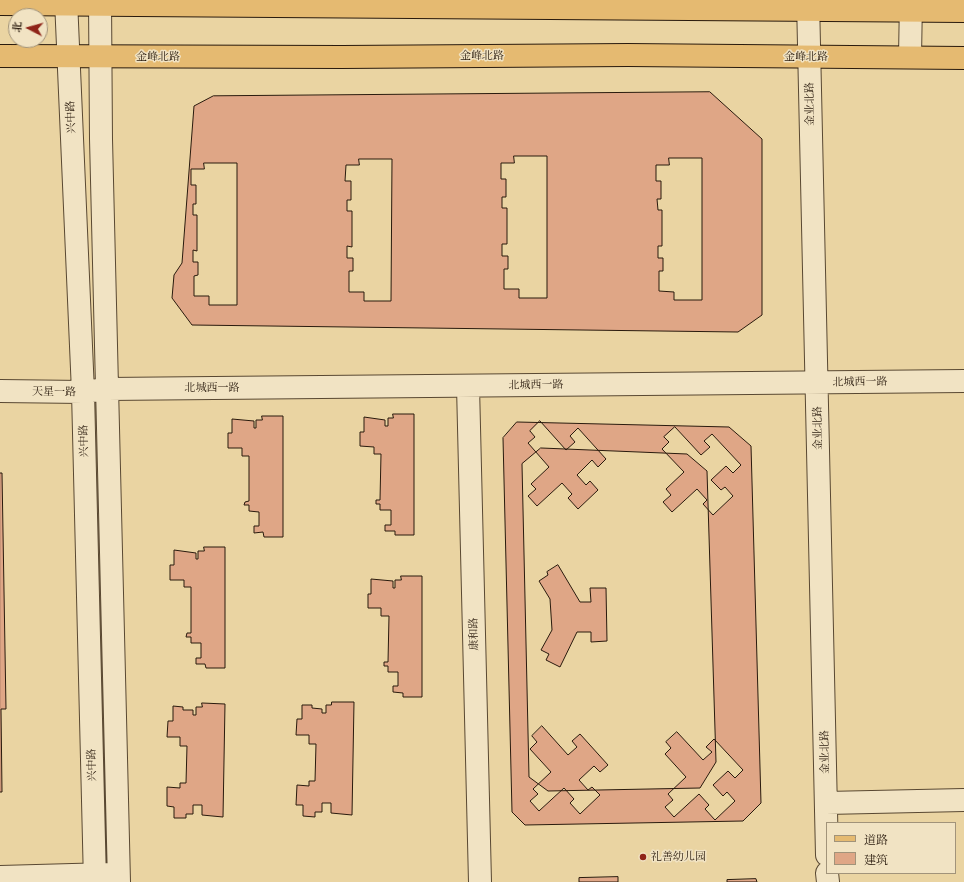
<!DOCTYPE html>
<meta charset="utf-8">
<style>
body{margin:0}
#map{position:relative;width:964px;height:882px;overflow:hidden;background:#ead4a2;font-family:"Libre Caslon Text","Noto Serif SC",serif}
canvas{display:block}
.legend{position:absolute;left:826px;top:822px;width:130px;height:52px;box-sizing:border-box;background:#f1e3c3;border:1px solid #a1937a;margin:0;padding:5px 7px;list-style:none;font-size:12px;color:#291a0d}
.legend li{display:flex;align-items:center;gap:8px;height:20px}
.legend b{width:20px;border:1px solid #a1937a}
.north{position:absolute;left:8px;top:8px;width:40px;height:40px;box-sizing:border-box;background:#f1e3c3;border:1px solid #a1937a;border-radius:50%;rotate:276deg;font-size:11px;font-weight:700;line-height:16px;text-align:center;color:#291a0d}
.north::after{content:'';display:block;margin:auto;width:14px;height:18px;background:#8f2418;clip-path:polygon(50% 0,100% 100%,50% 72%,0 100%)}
</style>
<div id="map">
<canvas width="964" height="882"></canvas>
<ul class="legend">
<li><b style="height:5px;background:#e5ba71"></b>道路</li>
<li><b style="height:11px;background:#dfa686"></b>建筑</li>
</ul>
<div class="north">北</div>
</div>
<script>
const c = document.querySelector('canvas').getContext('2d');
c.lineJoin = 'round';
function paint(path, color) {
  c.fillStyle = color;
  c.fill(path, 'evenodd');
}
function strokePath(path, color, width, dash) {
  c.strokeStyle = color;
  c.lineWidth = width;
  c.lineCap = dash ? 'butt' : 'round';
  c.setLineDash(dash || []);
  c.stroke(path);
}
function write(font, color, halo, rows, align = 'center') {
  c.font = font + ' "Libre Caslon Text","Noto Serif SC",serif';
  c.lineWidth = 3;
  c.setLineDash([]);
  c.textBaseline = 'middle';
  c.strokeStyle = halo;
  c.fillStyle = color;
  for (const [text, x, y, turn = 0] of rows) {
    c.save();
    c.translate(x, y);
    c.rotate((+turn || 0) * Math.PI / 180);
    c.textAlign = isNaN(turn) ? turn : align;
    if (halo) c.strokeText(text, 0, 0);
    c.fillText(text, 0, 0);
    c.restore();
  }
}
const building = new Path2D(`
 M710,92L762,139V315L738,332L192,325L172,298L174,275L182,263L194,106L213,96Z
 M514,156H547V298H519V289H504V269H508V256H502V244H507V208H502V197H506V179H501V163H514Z
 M669,158H702V300H674V292L659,291V271H663V258H658V246H662V210H658L657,199H661V181H656V165H669Z
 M359,159H392L391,301H364V292H349V271H353V258H347V246L352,247V211H347V200H351V181H345L346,165H359Z
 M204,163H237V305H209V296H194V276L198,275V262H193V250L197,251V215H193V204H196V185H191V169H204Z
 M393,414H414V535H395V531H385V525H391V510H380V504H376V500H380L381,454H374V447L360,446V432H364V417L385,420V426H388V418H393Z
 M262,416H283V537H264L263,532L254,533V526H259V512L249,511V505H244L245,502L249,501V456H242V448H228V433H232V419L254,421V428H256V420H262Z
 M540,421L566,450L575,442L570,436L578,428L606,459L598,467L592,460L577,475L586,485L590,481L598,490L578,509L568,498L572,494L562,483L537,506L528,496L536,489L531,484L549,467L528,443L535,437L530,431Z
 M517,422L729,427L751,446L761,803L743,821L525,825L512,812L503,438ZM541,448L687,454L707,471L716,762L700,788L548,791L529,777L522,464Z
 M675,427L701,455L710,447L704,441L712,434L741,465L733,473L726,466L711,480L721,490L725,487L733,496L713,515L703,504L707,500L697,489L672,512L663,502L671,495L666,489L684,472L662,449L669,442L664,437Z
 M0,473H2L6,709H1L2,792H0Z
 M204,547H225V668H206L205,664H196V658H201V643H191V637H186L187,633H191V587H184V580H170V565H174V550L196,553V559H198V551H204Z
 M558,565L580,602H591L590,588H606L607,641L591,642V632H577L560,667L546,660L549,654L541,650L552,630L550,599L539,581L548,575L547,572Z
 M401,576H422V697H403V693L393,692V686H398V672H388V666H384V662H388L389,616H381V608H368V594H371V579L393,581V588H395V580H401Z
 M332,702H354L352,815L331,813V803H322V812H315V817L303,816V805H296L297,785L309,786V781H315L316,744H309V735H296L297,719H302V705H312V708L322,709V713H326V705H331Z
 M202,703L225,704L223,817L202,815V805H193V814H186V818H174V807L167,806V787L180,788V783H186L187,746H180V737H167L168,721H173V706L183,707V710H193V715H196V707H202Z
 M542,726L568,755L577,747L572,741L580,734L608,765L600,772L594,766L579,780L588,790L592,787L600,795L580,814L570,803L574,799L564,788L539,811L530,801L538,794L533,789L551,772L530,749L537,742L532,736Z
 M677,732L703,760L712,752L706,747L714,739L743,770L735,778L728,771L713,785L723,796L727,792L735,801L715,820L705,809L709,805L699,794L674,817L665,807L673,800L668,794L686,777L665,754L671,748L666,742Z
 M618,877V882H579V878Z
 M756,879L757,882H727V880Z`);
paint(building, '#dfa686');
strokePath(building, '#291a0d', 1);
const minor = new Path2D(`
 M66,0L83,392L95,882
 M100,0L101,139L119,882
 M808,0L827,855
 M910,57L911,0
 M468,386L480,882
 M0,391L83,392L107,389L964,381
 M826,803L964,800
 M827,873L828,882
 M0,877L109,874`);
const major = new Path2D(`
 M0,4L964,11
 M0,56L342,57L628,55L964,58`);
strokePath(minor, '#594832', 24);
strokePath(major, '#291a0d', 24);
strokePath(minor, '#f1e3c3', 22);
strokePath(major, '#e5ba71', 22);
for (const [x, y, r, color] of [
 [643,857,4,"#8f2418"]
]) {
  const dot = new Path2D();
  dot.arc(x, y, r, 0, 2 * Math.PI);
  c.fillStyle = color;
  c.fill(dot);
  strokePath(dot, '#f1e3c3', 1.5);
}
write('11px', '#291a0d', '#f1e3c3', [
 ["金峰北路",482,56],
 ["金峰北路",158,57],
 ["金峰北路",806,57],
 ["金业北路",810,104,-91],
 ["兴中路",71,117,-92],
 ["北城西一路",860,382,-1],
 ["北城西一路",536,385,-1],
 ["北城西一路",212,388],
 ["天星一路",54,392,1],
 ["金业北路",818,428,-91],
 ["兴中路",84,441,-91],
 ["康和路",474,634,-91],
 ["金业北路",825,752,-91],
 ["兴中路",92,765,-91]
]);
write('11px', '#291a0d', '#f1e3c3', [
 ["礼善幼儿园",651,857]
], 'left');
</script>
